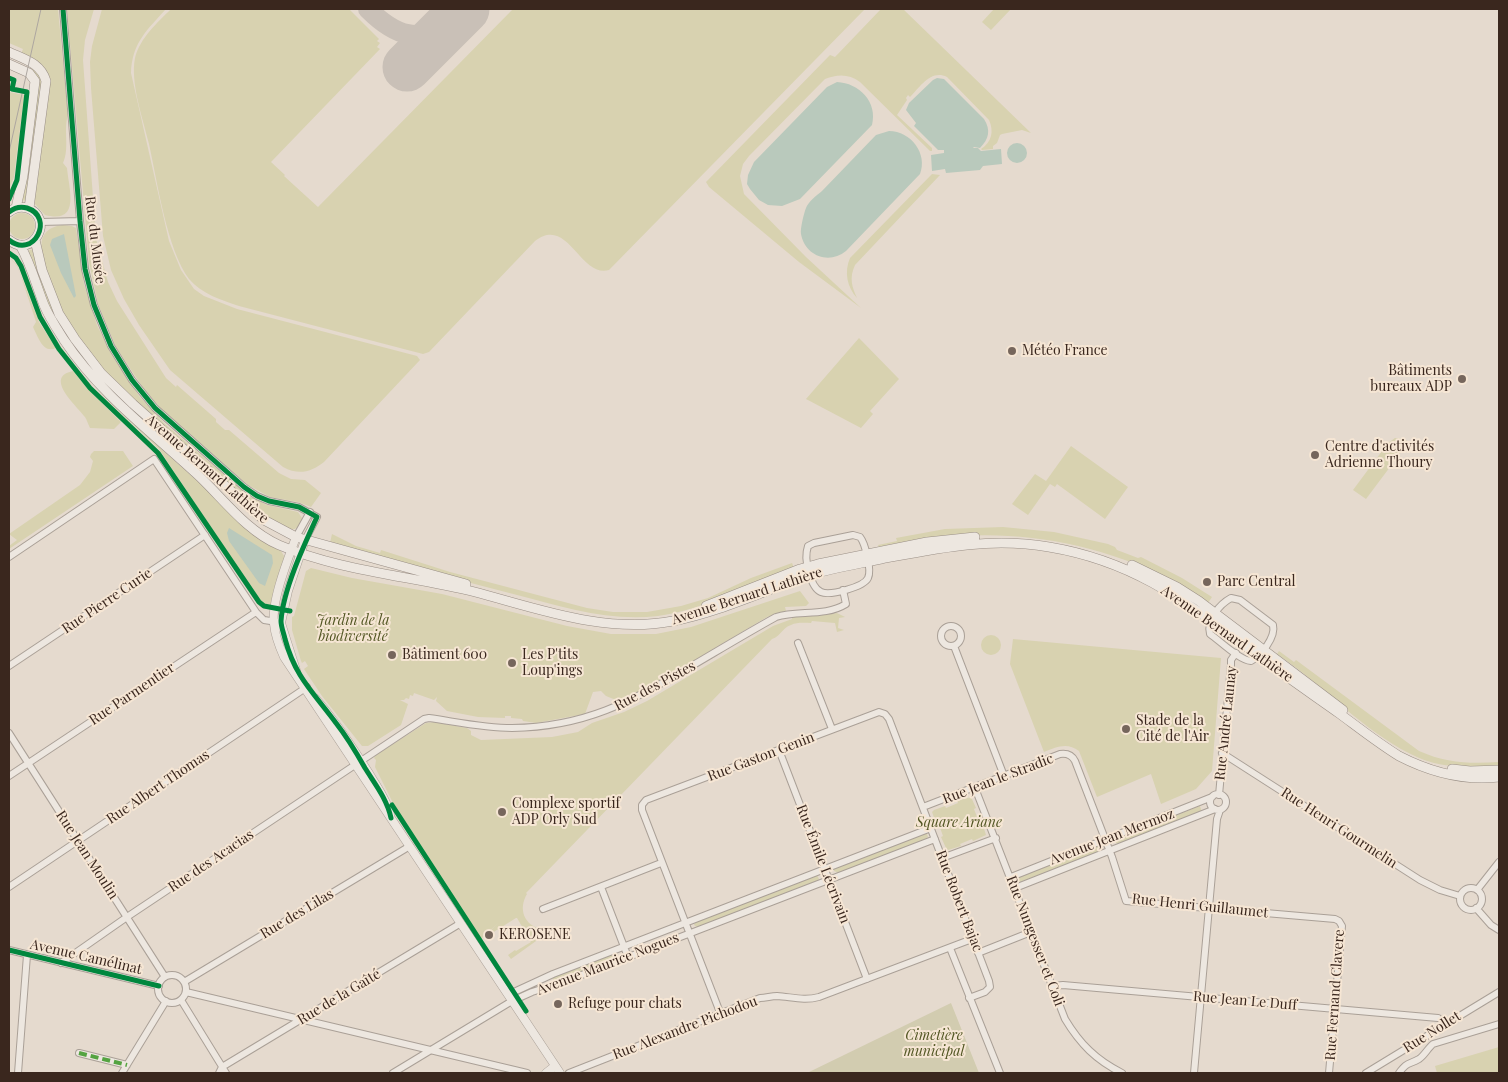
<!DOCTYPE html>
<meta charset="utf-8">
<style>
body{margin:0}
#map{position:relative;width:1508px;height:1082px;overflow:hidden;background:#e5dace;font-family:"Playfair Display",serif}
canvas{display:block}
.frame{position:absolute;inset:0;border:10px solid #3a271e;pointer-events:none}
</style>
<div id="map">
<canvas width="1508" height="1082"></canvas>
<div class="frame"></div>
</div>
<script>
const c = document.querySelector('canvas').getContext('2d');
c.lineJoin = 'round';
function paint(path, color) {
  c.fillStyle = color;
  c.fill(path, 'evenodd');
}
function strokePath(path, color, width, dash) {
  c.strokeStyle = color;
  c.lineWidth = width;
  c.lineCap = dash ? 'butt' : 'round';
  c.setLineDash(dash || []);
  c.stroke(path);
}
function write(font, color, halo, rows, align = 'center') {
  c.font = font + ' "Playfair Display",serif';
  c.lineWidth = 4;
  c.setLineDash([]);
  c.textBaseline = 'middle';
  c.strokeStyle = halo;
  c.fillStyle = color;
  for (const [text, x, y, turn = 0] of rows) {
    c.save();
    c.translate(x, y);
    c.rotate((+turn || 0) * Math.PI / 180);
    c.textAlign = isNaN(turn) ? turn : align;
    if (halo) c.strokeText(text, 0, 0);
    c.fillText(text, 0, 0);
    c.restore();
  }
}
paint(new Path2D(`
 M9,9H58L68,115C63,130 70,148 63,163L67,168C69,190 81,224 45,215L35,204L34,198L49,86L21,54L23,49L9,43Z
 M67,9H94L85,40L83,60L96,239L108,282L117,301L166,378L176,387L177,385L216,419V422L225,430H229L279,473L291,479L305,480L321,493L311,507L298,502L270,497L248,485L163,411L143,388L116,347L98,304L89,262Z
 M102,9H166C147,30 132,43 131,73L169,241L181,270L194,289L204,296L237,309L417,356L420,360L324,462C310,473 298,475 283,467L170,370L139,325L124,299L111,270L103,236L91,88L90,62L92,46Z
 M171,9H349L379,39L377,41L380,43L377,47L380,49L271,162L285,175L284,176L318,207L513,9H865L609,270C580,278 568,215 535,241L429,352L423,354L239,306C221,300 202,294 189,279C167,250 157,180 149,144C143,119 130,83 135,58C140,38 157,23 171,9Z
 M881,9H903L1031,133L1022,130L1002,134L1000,135L997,143L993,146V149L982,150L981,149C992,142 994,131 989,120L947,77C931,69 920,87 910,97L908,95L906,98L907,100L897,115L932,148V151H930L860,82C849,74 838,74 825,79L749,156L743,164L740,176L744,194L806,257L861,308L799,262L709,187L706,182L830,55L835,57Z
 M994,9H1011L991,30L982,22Z
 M32,67L35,68L42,80L26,201L22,200L26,184Z
 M9,92L24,95L14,177L9,189Z
 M932,174L940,175L855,265C849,278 852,287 857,298C847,287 844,272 850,258Z
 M9 226a13 13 0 1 1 26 0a13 13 0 1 1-26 0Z
 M63,225L72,226L76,228L84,284L97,325L111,354L140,397L164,423L249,496L267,505L298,512L302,518C297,538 283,527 272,521L121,388C100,366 80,342 64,316C59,307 56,296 53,287C45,266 27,229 63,225Z
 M33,249C40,280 51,308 68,334L211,479L209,482C156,433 90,382 54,318C43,297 38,273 28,251Z
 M9,257L17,265L39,322L56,348C43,354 38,337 33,327L36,322L20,273L17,266Z
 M859,338L899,379L870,411L873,414L861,428L806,399Z
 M73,371L87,388L121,422L114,429L90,428C88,424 87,420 85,417C77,406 43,377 73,371Z
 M83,374L120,412L195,479L241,524L281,551L284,556V562L271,605L264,604L260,601L159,449L113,406Z
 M1395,438L1404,439L1410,443V447L1408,449L1405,447L1366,499L1353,490L1388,443Z
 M1071,446L1128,487L1105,519L1057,484L1055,487L1050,484L1028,515L1012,504L1035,474L1046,481Z
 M94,451H123L133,466L9,549V546L17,540L9,534L80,485L90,472L93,461L90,457L91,454Z
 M1003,527L1054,532L1108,544L1115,547L1117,550L1138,558L1141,557L1182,578L1212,597L1208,603C1197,595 1185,586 1173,580C1073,533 986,525 879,547L878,545L897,541L896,538L945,529Z
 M332,534L356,546L380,553L381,550L450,572L587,608L613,612H647L681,606L708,598L751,578L792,563L794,568C750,585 706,609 658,616C610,622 563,607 517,595C454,579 392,561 330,543Z
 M311,568L352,578L442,594L567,626L611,634H656L691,627L800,591L809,603L806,606L785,607L786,611L767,617L643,691L621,702L606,696L601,691L593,692L585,714L536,723L523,721L522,719L511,718V716H505V718L478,717L447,711L436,701L437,697L434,700L414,693L413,696L410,695L409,699L406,698L404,700H400L408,704L401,725L368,746H362L322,696L304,669L308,666L305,661L302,663L301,661L292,630V617L294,616L306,571Z
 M837,613L845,617L839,618L838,628L844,630L837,632L835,623L812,621L811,623C805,623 797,622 791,625C782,628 781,636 772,639L526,893L527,894C518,909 524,925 541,929L543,936L511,959L508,955L515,950L516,951L531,942L517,918H516L492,933L490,931L498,923L481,939L397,811L375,767L376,760L374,758L376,755L426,723L434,722L467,728L471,731V735L481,740L552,737L578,732L592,723L624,712L647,701L773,626L792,619V617L823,615Z
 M981 645a10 10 0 1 1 20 0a10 10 0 1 1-20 0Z
 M1013,639L1221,658L1212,771L1196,789L1161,804L1151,774L1097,797L1079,751C1067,742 1057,747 1044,752L1010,664Z
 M1279,651L1294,662L1296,660L1419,751C1446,763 1470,764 1499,762V767C1477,767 1456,768 1434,763C1390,751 1345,708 1310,679C1300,670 1288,662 1277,654Z
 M971,797L976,808L974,809L979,822H982L986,835L973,841L972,839L960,844L961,846L948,850L946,848L941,837L943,836L939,825L937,826L932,812L934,810L945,806L946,808L958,803L957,801Z
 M1200,806L1202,812L1119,844L1116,843L1115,841L1117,838Z
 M922,834H927L928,837L924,840L839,873L834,871V868Z
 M1097,846L1100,848L1098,852L1020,882L1016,880V878Z
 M817,875L819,879L817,882L697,927L694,925L695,922Z
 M617,952L618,956L616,959L556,982L553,981V977Z
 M1499,1047V1073H1437L1435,1066Z`), '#d8d2b0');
paint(new Path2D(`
 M951,1003L979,1073H807Z`), '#d2ccb0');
paint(new Path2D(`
 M937,78L944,79L984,119C991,130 989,139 980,148L974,147L973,148H978L981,151L1001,149L1002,164L983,166L980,170L946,173L945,169L932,171L931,155L944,153V150H938L914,126L916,123L906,110L909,103L933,80Z
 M837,82C859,83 878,102 872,125L800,199L782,206L768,205L759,200L750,189L747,184L748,175L754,162L827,87Z
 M889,131C911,131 928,154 920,174L846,251C829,265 805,256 801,234C800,229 804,213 806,208C808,202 817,195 822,191C840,172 858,154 876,135Z
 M1007 153a10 10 0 1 1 20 0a10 10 0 1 1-20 0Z
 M64,234L76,296L74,298L61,273L50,245L52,239Z
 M229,528L272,555L273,563L265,586L259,583L229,541L227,533Z`), '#b9c9bc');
strokePath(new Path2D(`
 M368,9C395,36 419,45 453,21`), '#c9c0b7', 20);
strokePath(new Path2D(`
 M407,67L465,9`), '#c9c0b7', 49);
const minor = new Path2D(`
 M63,9L80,221L85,269L94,305L111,346L132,380L155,408L244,487L257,496L269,501L299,507L317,517L305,540
 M41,222L80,221
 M853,535L860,537C865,543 872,570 868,578C864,587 830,596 821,592C814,589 811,580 809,572C806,563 805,555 808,546L814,543Z
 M296,537L310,512
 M9,557L154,459L256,612L264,620L277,622
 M1231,598L1240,600L1273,625C1276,637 1261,656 1251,661C1239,660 1220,641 1210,634C1206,620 1220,604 1231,598Z
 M941 636a10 10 0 1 1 20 0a10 10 0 1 1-20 0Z
 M798,643L832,729
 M954,646L1004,776
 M9,666L205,535
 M9,733L165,977
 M779,750L867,979
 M1222,753L1420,880L1440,890L1460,896
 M9,776L256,612
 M975,788L1065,1019C1080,1044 1096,1060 1122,1073
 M1210 802a8 8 0 1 1 16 0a8 8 0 1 1-16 0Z
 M1219,795L1231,665V660L1236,653
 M923,807L1060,754C1067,753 1072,755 1075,761L1112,857L1126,901L1335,919L1339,921L1342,926L1329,1073
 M942,858L996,838
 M1011,877L1212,797
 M9,887L307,687
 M601,887L628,957
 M1015,888L1215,809
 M1460 899a11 11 0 1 1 22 0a11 11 0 1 1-22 0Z
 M1477,890L1499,862
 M1476,908L1491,925L1499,930
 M543,909L661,863
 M950,948L1000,1073
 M9,950L159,986
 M978,953L1031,932
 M61,963L127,917L424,719L429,718C457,722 484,728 512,728C585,727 630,702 690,667C719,650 747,633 776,617C798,610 825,617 846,604L843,590
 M158 989a14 14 0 1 1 28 0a14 14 0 1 1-28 0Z
 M184,982L410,846
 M1052,986L1063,985L1438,1018
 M186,992L527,1073
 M181,1000L226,1073
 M512,1001L514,992L553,974L931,828
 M721,1015L642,810V805L646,800L879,712L885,714L889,719L989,981L990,987L985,992L969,998
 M79,1053L127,1065
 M18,1073L27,955
 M122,1073L166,1001
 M219,1073L222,1067L461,923
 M393,1073L512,1001L532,992L566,981L935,839
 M569,1073L760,998C766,998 771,996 777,996C792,997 804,1001 819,997L972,939
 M1194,1073L1217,819L1220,810
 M1366,1073L1499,992
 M1399,1073C1407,1062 1408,1065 1419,1059C1424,1056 1428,1048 1433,1044L1499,1024`);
const tertiary = new Path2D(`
 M296,537C288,559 271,601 274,624C275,636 279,646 284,657L560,1073
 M296,670L281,623L288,591L305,540
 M315,698C336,722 353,748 370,775C377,787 387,800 390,814
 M546,1073L555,1066`);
const secondary = new Path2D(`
 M9,52C24,59 41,63 46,81L29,208
 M9,64L29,73L35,81L23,176L16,208
 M9,212C14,208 20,206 27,208C55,217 34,260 9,240
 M35,240L42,270L59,314L75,339L101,373L133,404L264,520L296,537L466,584
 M20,245C31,264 36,285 44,305C49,317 57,329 64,340C100,394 153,433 200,477C225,501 247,531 279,545C340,571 411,576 475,592C539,609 606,634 673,621C720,612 765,590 810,575C833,568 858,564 881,559C939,548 990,537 1049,547C1133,561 1182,599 1248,648C1278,671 1309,692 1340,714C1359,728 1378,743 1399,756C1430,772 1465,781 1499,777
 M1132,565L1177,587L1199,601L1343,710
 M706,606L800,569L818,564L927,542L975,537
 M1452,769L1470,771L1499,770`);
strokePath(minor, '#aaa097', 8);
strokePath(tertiary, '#aaa097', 9);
strokePath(secondary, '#9a8f86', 10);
strokePath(minor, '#ede7e0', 6);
strokePath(tertiary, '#ede7e0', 8);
strokePath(secondary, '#ede7e0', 9);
strokePath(new Path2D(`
 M9,152L41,9`), '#ada6a0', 1);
strokePath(new Path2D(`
 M79,1053L127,1065`), '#54a341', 4, [8, 4]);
strokePath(new Path2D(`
 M63,9L80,221L85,269L94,305L111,346L132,380L155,408L244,487L257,496L269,501L299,507L317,517C304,545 283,590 281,621C281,627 284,634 285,639C295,677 314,693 336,723C347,737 356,752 365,768C375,784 387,799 391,818
 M9,78L14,80L12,89L27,92L17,180L9,199
 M9,212C14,208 20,206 27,208C55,217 34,260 9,240
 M9,253L16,258L21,266L40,317L59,349L90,388L158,453L259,602L264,606L290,611
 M392,805L526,1011
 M9,950L159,986`), '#00873e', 5);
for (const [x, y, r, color] of [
 [1012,351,5,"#76665c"],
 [1462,379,5,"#76665c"],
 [1315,455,5,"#76665c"],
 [1207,582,5,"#76665c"],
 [392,655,5,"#76665c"],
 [512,663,5,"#76665c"],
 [1126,729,5,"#76665c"],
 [502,812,5,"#76665c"],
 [489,935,5,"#76665c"],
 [558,1004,5,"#76665c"]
]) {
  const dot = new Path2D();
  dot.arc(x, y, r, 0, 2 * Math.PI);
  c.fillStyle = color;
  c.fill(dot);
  strokePath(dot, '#f6e6d4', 2);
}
write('14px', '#3a271e', '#f6e6d4', [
 ["Rue du Musée",95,240,83],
 ["Avenue Bernard Lathière",207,469,41],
 ["Avenue Bernard Lathière",747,596,-18],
 ["Rue Pierre Curie",107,601,-34],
 ["Avenue Bernard Lathière",1227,634,35],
 ["Rue des Pistes",655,686,-28],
 ["Rue Parmentier",132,694,-34],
 ["Rue André Launay",1226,723,-84],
 ["Rue Gaston Genin",761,757,-21],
 ["Rue Jean le Stradic",998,779,-21],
 ["Rue Albert Thomas",158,787,-34],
 ["Rue Henri Gourmelin",1339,828,33],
 ["Avenue Jean Mermoz",1112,837,-21],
 ["Rue Jean Moulin",87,855,57],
 ["Rue des Acacias",211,861,-34],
 ["Rue Émile Lécrivain",823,864,69],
 ["Rue Robert Bajac",959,901,69],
 ["Rue Henri Guillaumet",1200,906,6],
 ["Rue des Lilas",297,914,-31],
 ["Rue Nungesser et Coli",1035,941,69],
 ["Avenue Camélinat",86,957,13],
 ["Avenue Maurice Nogues",608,964,-21],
 ["Rue Fernand Clavere",1335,995,-86],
 ["Rue de la Gaîté",339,997,-31],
 ["Rue Jean Le Duff",1245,1001,5],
 ["Rue Alexandre Pichodou",685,1028,-21],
 ["Rue Nollet",1432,1032,-32]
]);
write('14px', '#3a271e', '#f6e6d4', [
 ["Météo France",1022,351],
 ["Bâtiments",1452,371,"right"],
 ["bureaux ADP",1452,387,"right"],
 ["Centre d'activités",1325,447],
 ["Adrienne Thoury",1325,463],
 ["Parc Central",1217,582],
 ["Bâtiment 600",402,655],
 ["Les P'tits",522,655],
 ["Loup'ings",522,671],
 ["Stade de la",1136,721],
 ["Cité de l'Air",1136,737],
 ["Complexe sportif",512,804],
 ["ADP Orly Sud",512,820],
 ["KEROSENE",499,935],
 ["Refuge pour chats",568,1004]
], 'left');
write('italic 14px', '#535724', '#f6e6d4', [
 ["Jardin de la",353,621],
 ["biodiversité",353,637],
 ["Square Ariane",959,823],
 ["Cimetière",934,1036],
 ["municipal",934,1052]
]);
</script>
